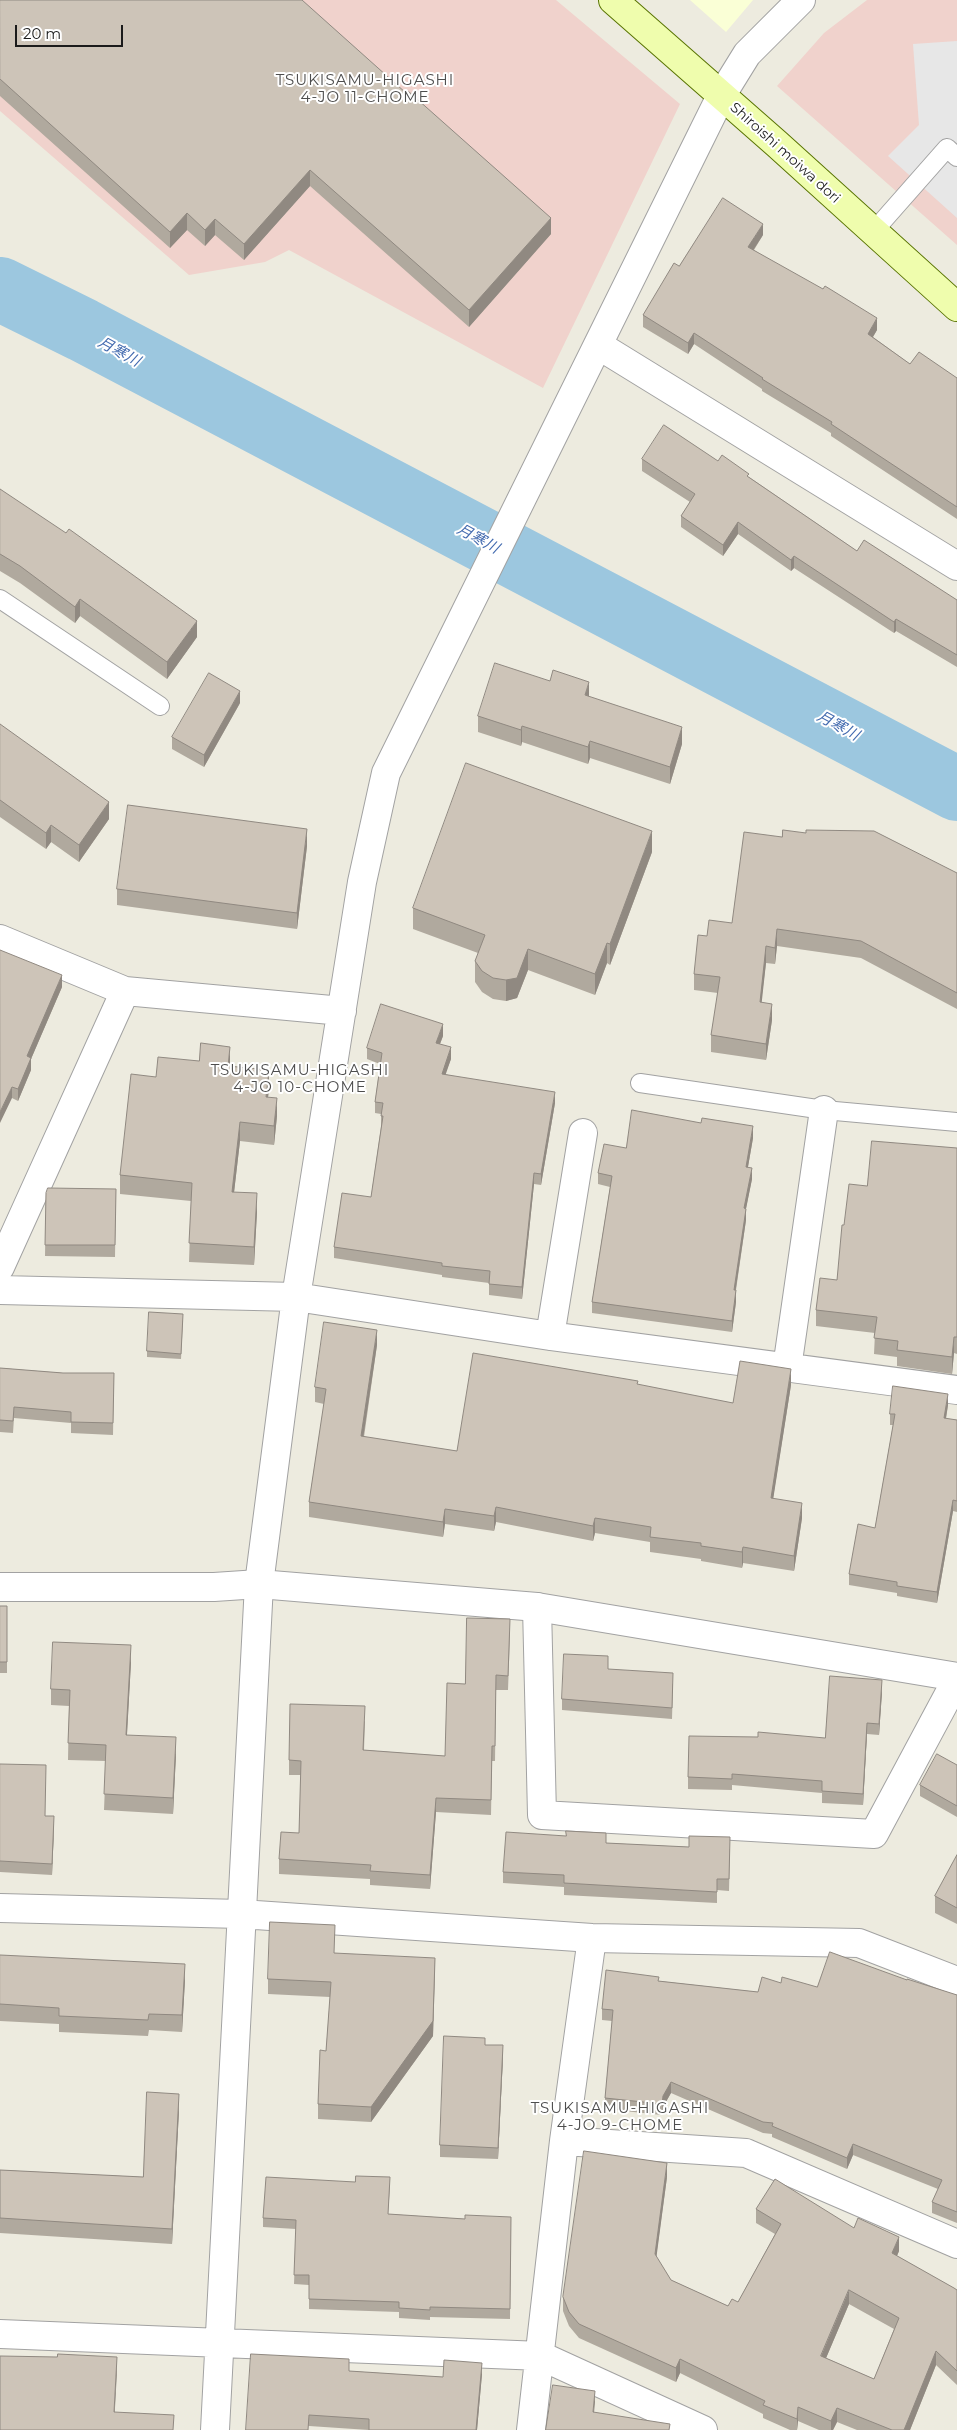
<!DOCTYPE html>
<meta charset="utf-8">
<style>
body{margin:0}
#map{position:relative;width:957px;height:2430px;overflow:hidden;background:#edebdf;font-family:Montserrat,sans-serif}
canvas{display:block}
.scale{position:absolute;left:15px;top:25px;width:108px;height:22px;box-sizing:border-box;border:2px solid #1b1b1b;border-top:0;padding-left:6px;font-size:15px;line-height:18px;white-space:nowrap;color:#1b1b1b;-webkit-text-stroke:4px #fff;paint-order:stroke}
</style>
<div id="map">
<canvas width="957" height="2430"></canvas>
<div class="scale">20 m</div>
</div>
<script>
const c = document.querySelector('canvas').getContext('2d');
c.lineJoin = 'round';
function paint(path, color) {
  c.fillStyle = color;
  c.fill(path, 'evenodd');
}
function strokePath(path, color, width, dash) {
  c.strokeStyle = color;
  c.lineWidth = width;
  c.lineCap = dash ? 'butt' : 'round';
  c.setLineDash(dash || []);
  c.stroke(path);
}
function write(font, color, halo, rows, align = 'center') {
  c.font = font + ' Montserrat,"Noto Sans JP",sans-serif';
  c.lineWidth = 4;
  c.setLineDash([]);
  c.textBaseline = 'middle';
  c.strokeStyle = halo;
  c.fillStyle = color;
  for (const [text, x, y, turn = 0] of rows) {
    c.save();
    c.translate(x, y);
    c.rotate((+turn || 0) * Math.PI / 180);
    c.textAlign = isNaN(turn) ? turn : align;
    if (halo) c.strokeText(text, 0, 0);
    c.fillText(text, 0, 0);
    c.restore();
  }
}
paint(new Path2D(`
 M0,0H556L680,104L543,388L289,250L265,262L189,275L0,111Z
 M867,0H957V245L777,86L824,33Z`), '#f0d2cc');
paint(new Path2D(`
 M690,0H753L726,32Z`), '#faffd6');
paint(new Path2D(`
 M957,41V218L888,156L919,125L913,44Z`), '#e7e7e7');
strokePath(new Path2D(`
 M0,289L83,330L957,789`), '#9cc7df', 64);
const service = new Path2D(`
 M873,232L947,148L957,157
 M0,599L160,706
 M640,1083L824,1110L957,1122`);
const minor = new Path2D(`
 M598,345L957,566
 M0,939L125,991L342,1011
 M0,1267L125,991
 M0,1290L296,1297L550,1336L957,1390
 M550,1336L583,1133
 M787,1368L824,1110
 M537,1607L542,1815L874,1834L957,1679
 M0,1908L241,1914L592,1938L859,1943L957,1981
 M564,2141L746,2153L957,2244
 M0,2334L541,2356L703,2430
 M215,2430L259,1584L296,1297L362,882L386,773L721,96L747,54L801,0
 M531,2430L564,2141L592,1938`);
const tertiary = new Path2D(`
 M0,1587H214L259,1584L537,1607L957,1677`);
const secondary = new Path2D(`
 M613,0L777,144L957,307`);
strokePath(service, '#a2a2a2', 20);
strokePath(minor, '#a2a2a2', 30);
strokePath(tertiary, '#a2a2a2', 30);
strokePath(secondary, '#587300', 30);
strokePath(service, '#fff', 18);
strokePath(minor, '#fff', 28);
strokePath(tertiary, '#fff', 28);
strokePath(secondary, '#effdad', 28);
paint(new Path2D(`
 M0,0L551,234L469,327L310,186L244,260L215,235L205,246L187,230L170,248L0,96Z
 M763,235L754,250L877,330L873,337L910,364L957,378V519L831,436V433L762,391V389L694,344L688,354L643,327V315L679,266Z
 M642,459L749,477L857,551L957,600V667L896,631L894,633L794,568L791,571L738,534L723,556L681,527V516L690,502L642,471Z
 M0,489L197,637L167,679L80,616L75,623L20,583L0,571Z
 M589,697L682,744L670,784L590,758L588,764L522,742L521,746L478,732V716Z
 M240,703L204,767L172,749V737Z
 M0,724L109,819L79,862L51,842L46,849L0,817Z
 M307,846L297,929L117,905V889Z
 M652,852L610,965L607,963L595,995L528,970L517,998L506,1001L493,999L482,992L475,982V961L478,953L413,929V908Z
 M957,873V1009L861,958L777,946L775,964L766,963L761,1002L772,1020L766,1060L711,1052V1035L718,993L694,990V974L707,936L732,923Z
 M0,950L62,987L31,1059V1070L18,1101L12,1098Z
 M443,1036L440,1044L451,1059L445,1074L555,1103L541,1185L534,1184L522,1299L489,1295V1283L442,1277V1275L334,1258V1247L371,1197L381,1127V1114L375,1113V1102L380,1064L367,1059V1048Z
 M199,1061L230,1066L269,1089L268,1097L277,1116L274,1145L240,1141L234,1192L257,1212L254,1265L189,1262L191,1201L120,1194V1175L156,1077Z
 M753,1138L748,1167L752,1179L746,1208V1220L736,1290V1302L732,1332L592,1313V1302L610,1187L598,1184V1173L626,1148Z
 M957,1148V1354L954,1353L952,1374L897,1366V1357L874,1354L875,1333L816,1326V1310L837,1280L844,1225L867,1186Z
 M116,1189L115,1257L45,1256L46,1193Z
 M183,1320L181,1359L147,1357V1351Z
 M377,1345L364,1437L457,1451L638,1385L733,1403L791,1385L773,1498L802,1518L794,1571L743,1563L742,1568L701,1561V1559L650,1552V1542L595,1533L593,1541L496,1522L494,1531L445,1524L443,1537L309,1517V1502L324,1404L315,1402V1387Z
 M0,1368L63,1373H114L113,1435L71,1433V1423L14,1418L13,1433L0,1432Z
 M948,1405L946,1419L957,1420V1512L953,1511L937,1603L897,1596V1593L849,1585V1574L875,1528L893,1425H890V1414Z
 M0,1606H7V1673H0Z
 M510,1634L508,1690H496L495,1761H492L491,1815L436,1812L430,1889L370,1885V1879L279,1874V1859L299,1833L301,1775H289V1760L365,1721L364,1750L445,1756L465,1684Z
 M131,1662L127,1735L176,1754L173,1814L104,1810L106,1761L68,1760L69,1706L51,1705V1689Z
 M608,1670L673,1684L672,1719L562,1710V1699Z
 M882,1692L879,1735L867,1734L863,1805L822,1803V1793L732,1785V1790L688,1789V1777L825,1738Z
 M0,1764L54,1827L52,1875L0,1872Z
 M957,1765V1817L920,1796V1785Z
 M606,1843L730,1849L729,1891L717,1890V1903L564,1895V1887L503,1883V1872Z
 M957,1855V1924L935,1913V1896Z
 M335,1953L435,1973L433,2036L371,2122L318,2119V2104L326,2051L330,1997L268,1994V1979Z
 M0,1955L185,1980L182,2032L149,2030L148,2036L59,2032V2024L0,2021Z
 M907,1980L957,1995V2223L932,2213V2202L938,2189L853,2155L847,2169L772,2137V2134L763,2133L671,2093L663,2107L662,2115L605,2109V2098L612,2021L602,2020V2009L659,1981L758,1992L781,1983L817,1987Z
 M485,2045L503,2057L498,2159L440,2157V2145Z
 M179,2110L172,2244L0,2233V2170L143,2177Z
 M667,2177L656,2257L671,2280L728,2306L738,2302L775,2234L756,2223V2209L854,2228L899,2251L897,2256L957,2290V2385L936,2365L910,2430H857L837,2422L833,2430H819L798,2421L797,2430H790L763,2418V2414L680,2373L676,2382L579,2338L569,2326L563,2311V2297ZM849,2304L894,2329L874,2379L826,2358Z
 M390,2187L388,2214L465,2219L511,2217L510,2319L430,2317V2320L399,2318V2312L309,2309V2285L294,2284L296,2229L263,2227V2218Z
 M349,2371L443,2377L482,2374L477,2430H369L309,2426L246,2430Z`), '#b0a99e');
paint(new Path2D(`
 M310,170V186L244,260V244Z
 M187,213V230L170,248V232Z
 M551,218V234L469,327V310Z
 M215,219V235L205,246V230Z
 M763,224V235L748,258V247Z
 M877,318V330L868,345V334Z
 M694,333V344L688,354V343Z
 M738,522V534L723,556V545Z
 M794,556V568L791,571V560Z
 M80,599V616L75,623V607Z
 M896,619V631L894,633V622Z
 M197,621V637L167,679V662Z
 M589,682V699L585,695Z
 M240,691V703L204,767V755Z
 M522,726V742L521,746V730Z
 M682,727V744L670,784V767Z
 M590,741V758L588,764V747Z
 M109,802V819L79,862V845Z
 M51,825V842L46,849V833Z
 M307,829V846L297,929V913Z
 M652,831V852L610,965V944Z
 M777,929V946L775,964V948Z
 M607,943V963L595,995V974Z
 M766,946V963L760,1018V1002Z
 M528,949V970L517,998L506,1001V980Z
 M62,975V987L31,1059V1070L18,1101V1089L27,1056Z
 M772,1004V1020L766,1060V1044Z
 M443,1024V1036L436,1054V1043Z
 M230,1047V1065L228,1084V1066Z
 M451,1047V1059L442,1085V1074Z
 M269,1070V1089L266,1115V1097Z
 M12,1087V1098L0,1123V1112Z
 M555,1092V1103L541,1185V1174Z
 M277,1098V1116L274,1145V1126Z
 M240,1122V1141L232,1210V1192Z
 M753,1126V1138L746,1178V1167Z
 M752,1168V1179L744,1219V1208Z
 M534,1173V1184L522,1299V1287Z
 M257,1193V1212L254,1265V1247Z
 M746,1209V1220L734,1301V1290Z
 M736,1290V1302L732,1332V1321Z
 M377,1330V1345L361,1452V1436Z
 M954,1337V1353L952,1374V1357Z
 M791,1369V1385L771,1513V1498Z
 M948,1394V1405L944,1429V1418Z
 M953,1500V1511L937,1603V1592Z
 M802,1503V1518L794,1571V1556Z
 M496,1507V1522L494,1531V1516Z
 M445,1509V1524L443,1537V1522Z
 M595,1518V1533L593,1541V1526Z
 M743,1547V1563L742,1568V1552Z
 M131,1645V1662L126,1751V1735Z
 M882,1680V1692L879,1735V1724Z
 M867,1723V1734L863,1805V1794Z
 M176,1737V1754L173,1814V1798Z
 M436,1798V1812L430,1889V1875Z
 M54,1816V1827L52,1875V1864Z
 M435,1958L433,2036L371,2122V2107Z
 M185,1964V1980L182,2032V2015Z
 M503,2045V2057L498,2159V2148Z
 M671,2082V2093L663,2107L662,2115L663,2096Z
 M179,2094V2110L172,2244V2229Z
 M853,2144V2155L847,2169V2158Z
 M667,2163V2177L655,2268V2254Z
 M899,2237V2251L892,2267V2253Z
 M849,2290V2304L821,2370V2356Z
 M936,2351V2365L910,2430H904Z
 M117,2357V2371L114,2426V2412Z
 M680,2359V2373L676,2382V2368Z
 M482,2363V2374L477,2430H476Z
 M595,2391V2402L593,2424V2412Z
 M798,2407V2421L797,2430V2419Z
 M837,2408V2422L833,2430H831V2421Z`), '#908981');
const building = new Path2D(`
 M0,0H302L406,93L408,91L551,218L469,310L310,170L244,244L215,219L205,230L187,213L170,232L0,79Z
 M723,198L763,224L748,247L823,289L825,286L877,318L868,334L910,364L919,352L957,378V507L831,424L832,422L762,379L763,378L694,333L688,343L643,315L674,263L679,266Z
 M664,425L718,461L722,455L749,474L747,476L857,551L864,540L957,600V655L896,619L894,622L794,556L791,560L738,522L723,545L681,516L695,494L642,459Z
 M0,489L66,533L69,529L197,621L167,662L80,599L75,607L20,566L0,554Z
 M495,663L550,681L553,670L589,682L585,695L682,727L670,767L590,741L588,747L522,726L521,730L478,716Z
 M209,673L240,691L204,755L172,737Z
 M0,724L109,802L79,845L51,825L46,833L0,800Z
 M466,763L652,831L610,944L607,943L595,974L528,949L517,978L506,980L493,978L482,971L475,961L485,935L413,908Z
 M128,805L307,829L297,913L117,889Z
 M783,830L806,833V830L874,831L957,873V993L861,941L777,929L775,948L766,946L760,1002L772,1004L766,1044L711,1035L720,977L694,974L698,935L707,936L709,920L732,923L744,832L782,837Z
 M0,950L62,975L27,1056L31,1058L18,1089L12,1087L0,1112Z
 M381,1004L443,1024L436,1043L451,1047L442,1074L555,1092L541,1174L534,1173L522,1287L489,1284L490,1271L442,1266V1263L334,1247L342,1193L371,1197L383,1116H381L383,1103L375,1102L382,1053L367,1048Z
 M201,1043L230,1047L228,1066L269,1070L266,1097L277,1098L274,1126L240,1122L232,1192L257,1193L254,1247L189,1243L192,1183L120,1175L131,1074L156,1077L158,1057L199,1061Z
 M632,1110L701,1123L702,1118L753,1126L746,1167L752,1168L744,1208L746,1209L734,1290H736L732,1321L592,1302L612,1176L598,1173L604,1144L626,1148Z
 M872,1141L957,1148V1337H954L952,1357L897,1350L898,1341L874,1338L877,1317L816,1310L820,1278L837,1280L842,1225H844L849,1184L867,1186Z
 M48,1188L116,1189L115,1245H45L46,1193Z
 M149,1312L183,1314L181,1354L147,1351Z
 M324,1322L377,1330L361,1436L457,1451L473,1353L638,1381L637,1384L733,1403L740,1361L791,1369L771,1498L802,1503L794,1556L743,1547L742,1552L701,1546V1543L650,1537L651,1527L595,1518L593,1526L496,1507L494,1516L445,1509L443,1522L309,1502L326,1389L315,1387Z
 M0,1368L63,1373H114L113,1423L71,1422V1412L14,1407L13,1421L0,1420Z
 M893,1386L948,1394L944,1418L957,1420V1501L953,1500L937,1592L897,1586V1582L849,1574L858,1524L875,1528L895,1414H890Z
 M0,1606H7V1662H0Z
 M467,1618L510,1619L508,1676L496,1675L495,1746H492L491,1800L436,1798L430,1875L370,1871L371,1865L279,1859L281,1832L299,1833L301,1761L289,1760L290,1704L365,1706L363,1750L445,1756L447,1683L465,1684Z
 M53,1642L131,1645L126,1735L176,1737L173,1798L104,1794L106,1745L68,1743L70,1690L51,1689Z
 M564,1654L608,1656V1669L673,1673L672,1708L562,1699Z
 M830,1676L882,1680L879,1724L867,1723L863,1794L822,1791V1781L732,1774V1779L688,1777L689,1736L758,1737V1732L825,1738Z
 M937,1754L957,1765V1806L920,1785Z
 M0,1764L46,1765L45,1816H54L52,1864L0,1861Z
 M566,1831L606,1833V1843L689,1847V1836L730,1837L729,1879H717V1892L564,1883V1875L503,1872L506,1832L566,1836Z
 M957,1855V1908L935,1896Z
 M270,1922L335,1925L334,1953L435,1958L433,2021L371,2107L318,2104L320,2050L326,2051L331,1982L268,1979Z
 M830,1952L907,1980V1979L957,1995V2212L932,2202L942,2180L853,2144L847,2158L772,2126L773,2123L763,2122L671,2082L663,2096L662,2104L605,2098L613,2010L602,2009L606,1970L659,1977L658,1981L758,1992L762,1977L781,1983L782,1977L817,1987Z
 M0,1955L185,1964L182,2015L149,2014L148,2020L59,2016V2008L0,2004Z
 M444,2036L485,2038V2045H503L498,2148L440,2145Z
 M147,2092L179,2094L172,2229L0,2218V2170L143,2177Z
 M584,2151L667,2163L655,2254L671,2280L728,2306L732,2299L738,2302L781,2224L756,2209L775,2179L854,2228L858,2218L899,2237L892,2253L954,2288L957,2290V2371L936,2351L904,2430H892L837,2408L831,2421L798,2407L797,2419L763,2405L765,2401L680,2359L676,2368L579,2324L569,2312L563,2297ZM849,2290L899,2318L874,2379L821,2356Z
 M356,2176L390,2177L388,2214L465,2219V2215L511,2217L510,2309L430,2307V2310L399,2308V2302L309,2299V2275H294L296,2220L263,2218L266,2177L355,2182Z
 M58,2354L117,2357L114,2412L174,2415L173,2430H0V2356L57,2357Z
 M251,2354L349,2359V2371L443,2377L444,2360L482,2363L476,2430H369V2419L309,2415L308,2430H246Z
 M553,2385L595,2391L593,2412L670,2424L669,2430H546Z`);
paint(building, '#cdc4b8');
strokePath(building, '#908981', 1);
write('14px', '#1b1b1b', '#fff', [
 ["Shiroishi moiwa dori",785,153,42]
]);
c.letterSpacing = '1px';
write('15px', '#4e4e4e', '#fff', [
 ["TSUKISAMU-HIGASHI",365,81],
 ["4-JO 11-CHOME",365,98],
 ["TSUKISAMU-HIGASHI",300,1071],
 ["4-JO 10-CHOME",300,1088],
 ["TSUKISAMU-HIGASHI",620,2109],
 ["4-JO 9-CHOME",620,2126]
]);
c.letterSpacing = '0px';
write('italic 15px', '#426aaf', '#fff', [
 ["月寒川",119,352,28],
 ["月寒川",478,539,28],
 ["月寒川",838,726,28]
]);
</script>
